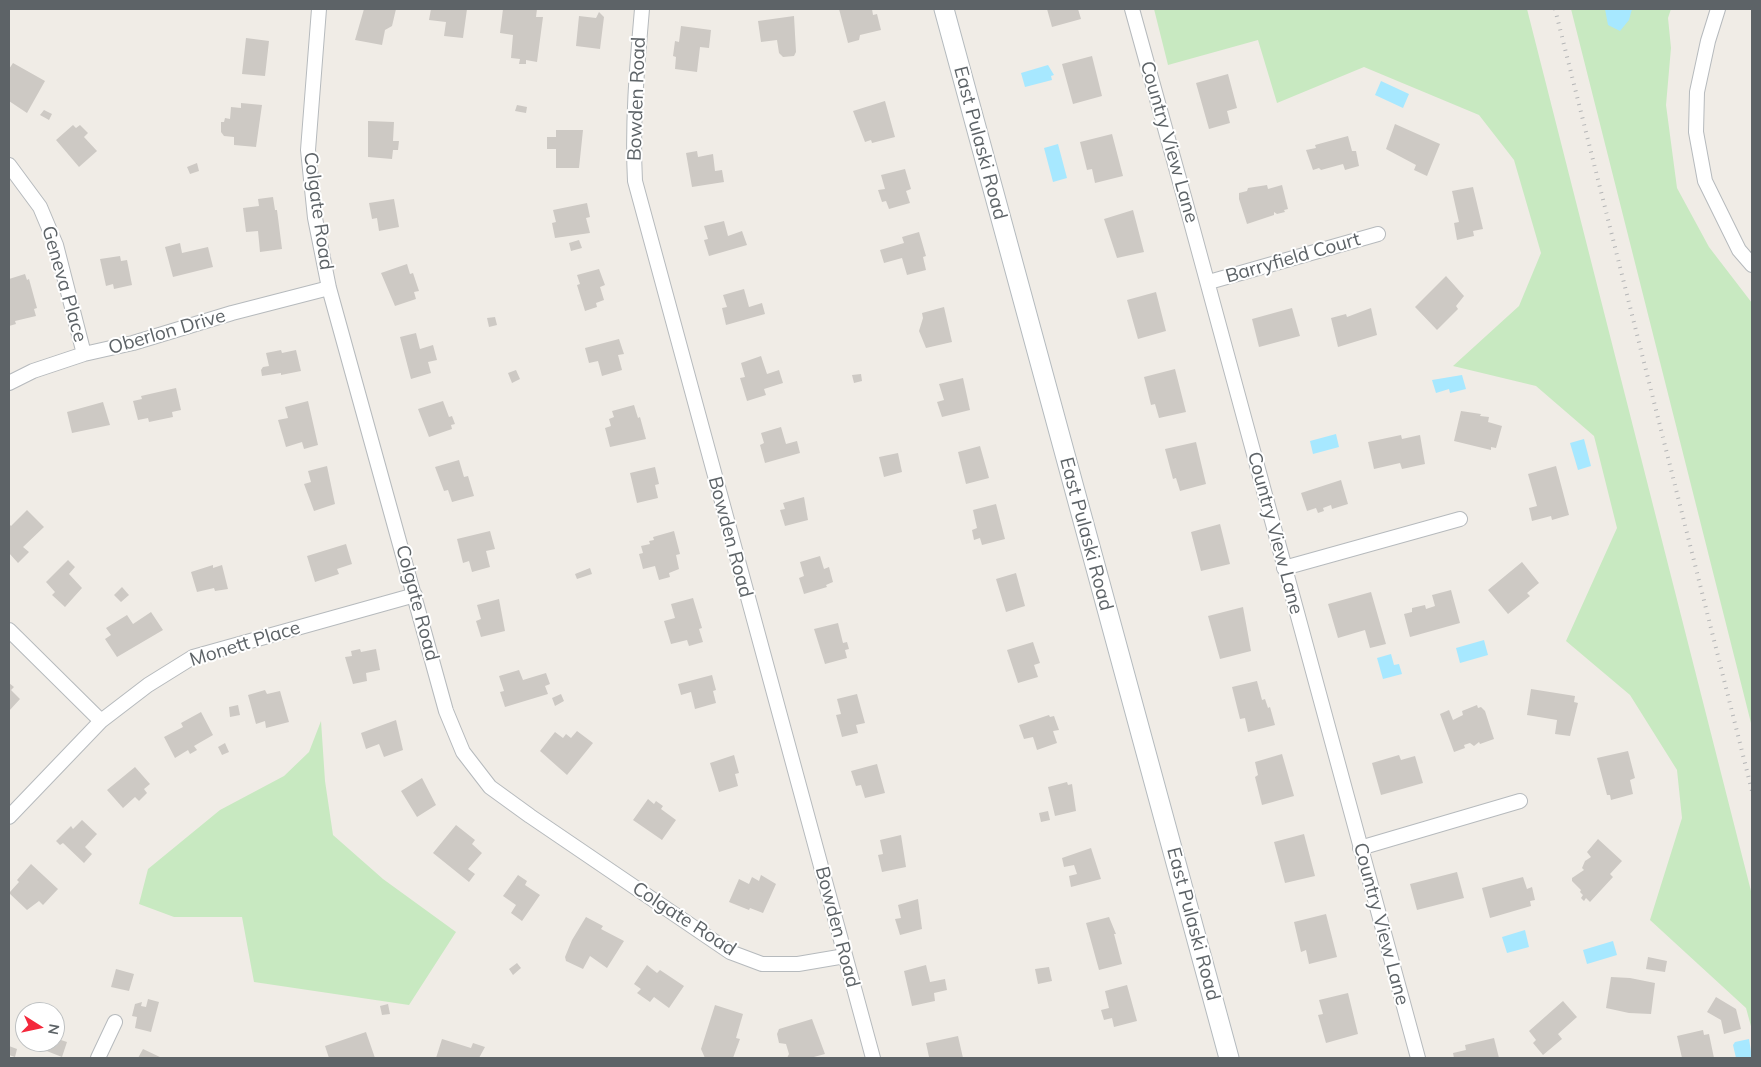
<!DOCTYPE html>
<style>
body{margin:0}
#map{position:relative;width:1761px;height:1067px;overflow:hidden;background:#f0ece6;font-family:Mulish,sans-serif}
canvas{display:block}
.frame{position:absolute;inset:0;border:10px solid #5d6367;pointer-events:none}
.north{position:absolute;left:15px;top:1002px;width:50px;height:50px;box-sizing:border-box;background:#fff;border:1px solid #bec1c2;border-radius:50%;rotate:100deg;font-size:14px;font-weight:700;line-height:20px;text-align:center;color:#5d6367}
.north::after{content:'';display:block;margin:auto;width:18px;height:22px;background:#f4283c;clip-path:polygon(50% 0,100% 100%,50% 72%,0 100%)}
</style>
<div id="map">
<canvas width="1761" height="1067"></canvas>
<div class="frame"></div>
<div class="north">N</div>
</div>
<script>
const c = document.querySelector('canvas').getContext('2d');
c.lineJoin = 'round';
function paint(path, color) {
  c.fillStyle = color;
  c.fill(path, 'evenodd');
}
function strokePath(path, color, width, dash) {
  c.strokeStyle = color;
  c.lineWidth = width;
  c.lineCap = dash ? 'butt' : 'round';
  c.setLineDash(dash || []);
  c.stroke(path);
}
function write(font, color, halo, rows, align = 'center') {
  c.font = font + ' Mulish,sans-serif';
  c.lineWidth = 4;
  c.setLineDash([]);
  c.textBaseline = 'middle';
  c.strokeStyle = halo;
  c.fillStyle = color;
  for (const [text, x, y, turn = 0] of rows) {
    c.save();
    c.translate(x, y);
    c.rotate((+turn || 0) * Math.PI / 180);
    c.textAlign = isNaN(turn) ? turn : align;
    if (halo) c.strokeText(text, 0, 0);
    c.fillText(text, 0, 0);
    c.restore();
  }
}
paint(new Path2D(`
 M1154,9H1527L1752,895V1030L1746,1008L1650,920L1682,818L1677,770L1630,695L1566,641L1617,528L1594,436L1536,386L1453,366L1519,306L1541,253L1514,160L1479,115L1364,67L1277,103L1258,40L1168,65Z
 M1571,9H1671L1668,18L1671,48L1666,105L1677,188L1709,247L1752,303V727Z
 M321,721L325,781L333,835L383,879L456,932L409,1005L254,982L242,917H174L139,904L148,869L220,810L284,776L309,752Z`), '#c8e9c1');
paint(new Path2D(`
 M1605,9H1632L1629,20L1620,31L1608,25Z
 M1048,65L1054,75L1051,76L1052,80L1025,87L1021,73Z
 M1381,81L1409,94L1403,108L1375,95Z
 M1058,144L1067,178L1053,182L1044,148Z
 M1462,375L1466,389L1450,393L1449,389L1436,393L1432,380Z
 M1336,434L1339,447L1313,454L1310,441Z
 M1584,439L1591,466L1578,470L1570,443Z
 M1484,640L1488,655L1460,663L1456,648Z
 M1391,654L1394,665L1399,664L1402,674L1383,679L1377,658Z
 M1525,930L1529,947L1507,953L1502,937Z
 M1613,941L1617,955L1587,964L1583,950Z
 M1749,1039L1752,1058H1736L1733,1045L1735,1042Z`), '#a7e8ff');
paint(new Path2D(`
 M364,9H396L392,26L385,30L382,45L355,40Z
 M431,9H467L463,38L444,36L446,22L429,20Z
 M503,9H537L536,17H543L537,62L526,60V64H519L520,59L511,58L513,35L500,33Z
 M839,9H872L873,15L877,14L881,30L860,35L859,40L848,43Z
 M1047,9H1078L1081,19L1052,27Z
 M599,12L604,17L600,49L576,46L579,16L596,18Z
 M794,16L796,52L794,56L783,57L779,53L777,40L761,42L758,21Z
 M681,26L711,30L709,48L700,47L697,72L675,69L676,57L673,56L675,41L679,42Z
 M246,38L269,41L265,76L242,74Z
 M1092,56L1102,96L1073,104L1062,64Z
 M13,63L45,81L27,113L9,101V69Z
 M1228,74L1237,108L1227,111L1230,123L1209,129L1196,83Z
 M885,101L895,137L872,143L871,140L865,142L853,111Z
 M241,103L262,105L256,147L234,145V137L224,136L221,132V122H224L225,118L230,119L231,107L241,108Z
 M517,105L527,107L526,113L515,111Z
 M44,110L52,114L49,120L40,115Z
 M368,121L394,122L393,141H399L398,150H393L392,159L368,157Z
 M1395,124L1440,144L1427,176L1414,170L1416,165L1386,149Z
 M73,125L76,128L80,125L88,133L84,137L97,151L79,167L56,140Z
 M556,130H583L579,168H556V149H547V137H556Z
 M1112,134L1123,176L1095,183L1092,169L1087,170L1080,142Z
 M1348,136L1352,151H1356L1359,166L1345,170L1343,164L1321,170L1319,168L1313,170L1306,150L1316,148L1315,145Z
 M697,151L698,157L713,154L715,171L722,170L724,182L692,187L686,153Z
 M197,163L199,171L190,174L187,167Z
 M905,169L911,189L906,191L910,203L889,209L886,201L882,202L878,190L885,189L881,175Z
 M1267,185L1268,189L1282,185L1288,209L1284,210L1285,212L1277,214L1274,212V215L1247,224L1239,199V193L1247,191L1248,188Z
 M1473,187L1483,229L1473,231L1474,236L1457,240L1454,223L1459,222L1452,191Z
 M273,197L275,210H277L282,249L260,252L258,231L246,232L243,208L259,206L258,199Z
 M394,199L399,227L379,231L377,218L372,219L369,203Z
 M587,203L590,217L586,218L590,233L555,238L552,223L556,222L553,210Z
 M1133,210L1144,252L1117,258L1104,219Z
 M724,221L728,236L742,231L747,245L709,256L704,240L708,239L704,226Z
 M919,232L926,256L923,257L926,270L907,275L902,258L884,263L880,250L904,243L902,237Z
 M579,240L582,248L571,251L569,243Z
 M180,243L182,253L208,247L213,267L173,277L165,247Z
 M120,256L121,261L127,260L132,285L114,289L113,284L106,286L100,259Z
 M407,264L410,274L413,273L419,291L414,292L416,299L395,306L381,273Z
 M599,269L605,285L600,287L604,300L596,303L597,307L585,311L577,285L580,284L577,275Z
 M25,274L27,280L29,279L37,308L34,309L36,316L15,321L16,324L9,326V279Z
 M1446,276L1464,296L1456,306L1458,309L1437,330L1415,307Z
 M744,289L749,307L762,303L765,314L726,325L722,308L727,307L723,295Z
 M1156,292L1166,331L1138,339L1127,300Z
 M944,307L952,342L926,348L919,331L923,318L922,313Z
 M1292,308L1300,336L1259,347L1252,319Z
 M1371,308L1377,335L1338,347L1331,318L1346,314L1347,317Z
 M495,317L497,325L489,327L487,318Z
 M416,333L420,349L433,345L437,360L428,362L431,373L411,379L400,337Z
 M619,339L624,354L618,355L622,370L602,376L598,361L589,363L585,348Z
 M281,350L282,353L296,350L301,371L281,375V373L262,376L261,370L263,367L269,366L266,353Z
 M761,356L767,374L779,370L783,383L764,389L766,395L747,401L740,378L745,377L741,363Z
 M1175,369L1186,412L1159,418L1155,404L1151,405L1144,377Z
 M516,370L520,379L512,383L508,373Z
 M861,374L862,381L854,383L852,375Z
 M963,378L970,410L942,417L937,402L944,400L939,384Z
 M176,388L181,410L172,412L173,417L149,422L148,418L138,420L133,401L142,399L141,396Z
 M308,401L318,445L304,449L302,442L286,447L278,420L288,418L285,407Z
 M443,401L449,417L452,416L455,424L451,425L452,429L429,437L418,409Z
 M103,402L110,425L72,433L67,412Z
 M634,405L638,418L640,417L646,439L610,447L605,428L611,426L609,419L614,417L612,411Z
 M1461,411L1481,414L1480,416L1489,417L1488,422L1502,426L1496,448L1491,447V450L1454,441Z
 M781,427L786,444L797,441L800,453L765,463L760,445L764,443L761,433Z
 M1401,435L1402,439L1420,435L1425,464L1402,469L1400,463L1374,469L1368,442Z
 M1196,442L1206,484L1180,491L1176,478L1173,479L1165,449Z
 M980,446L989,478L966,484L958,452Z
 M898,453L902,472L884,477L879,457Z
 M459,460L464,477L468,476L474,496L452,502L448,490L444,491L435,467Z
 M327,466L335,504L314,511L304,484L311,482L308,471Z
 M1556,466L1569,515L1552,520L1551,516L1532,521L1529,508L1537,506L1528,474Z
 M655,467L659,484L655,485L658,498L637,503L630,473Z
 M1341,480L1348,504L1332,509L1331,505L1323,508L1324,511L1318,513L1316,508L1307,511L1301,493Z
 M804,497L808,520L785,526L780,510L785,509L783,503Z
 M996,504L1005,539L982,545L980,538L974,540L972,530L977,528L973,510Z
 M27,510L44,527L23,547L29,552L18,563L9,553V524L11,526Z
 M1220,524L1230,564L1201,571L1191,532Z
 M490,531L495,549L486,551L490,567L472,572L469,561L463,563L457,539Z
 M674,531L680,554L676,555L679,569L669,573L670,577L659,580L655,566L643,569L639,554L643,553L641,546L650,544L649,541L654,540L653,537Z
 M346,544L352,564L337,569L339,574L315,582L307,556Z
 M820,556L824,569L829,567L833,582L826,585L827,587L804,594L799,578L804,576L800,562Z
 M68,560L75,567L69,574L82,588L65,607L52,595L55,592L46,582Z
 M1522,562L1539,583L1527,593L1530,596L1508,614L1488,590Z
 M213,565V568L222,565L228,589L215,591L214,588L197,592L191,572Z
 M590,568L592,574L577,579L575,574Z
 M1016,573L1025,606L1006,612L996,579Z
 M122,587L129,595L121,602L114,595Z
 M1451,590L1460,623L1410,637L1404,614L1412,612V608L1425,605L1426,609L1435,606L1432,595Z
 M1371,592L1386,644L1370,648L1365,630L1338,638L1328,604Z
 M693,598L702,628L699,629L703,642L689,646L687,640L671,644L664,621L675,618L671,604Z
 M499,599L505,631L481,637L476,621L481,619L477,605Z
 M1243,607L1251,651L1220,659L1208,616Z
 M151,612L163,630L117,657L105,639L111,635L106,628L127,615L133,624Z
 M838,623L843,643L847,642L849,649L845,650L847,658L825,664L814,629Z
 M1033,642L1040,663L1034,665L1038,677L1018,683L1007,650Z
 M360,649L361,652L376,649L380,670L366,673L367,681L353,684L345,657L352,656L351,651Z
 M519,670L523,680L546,673L550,684L545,686L548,694L505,707L500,692L504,691L499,676Z
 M712,675L716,690L713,691L716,703L695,709L691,692L681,695L678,684Z
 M1257,681L1262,700L1265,699L1268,708L1270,707L1275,725L1248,732L1245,718L1240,719L1232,687Z
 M9,683L14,687L11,690L20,699L9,711Z
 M1531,689L1575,696L1574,702L1578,703L1570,736L1555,734L1557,720L1527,715Z
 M265,690L267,694L280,691L289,722L266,728L265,721L256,724L248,695Z
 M561,694L564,701L555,706L552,698Z
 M857,694L865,723L856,725L858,733L842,737L836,715L841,714L837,699Z
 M238,705L240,715L230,717L229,707Z
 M1477,705L1478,708L1481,707L1485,711L1494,739L1480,744L1479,742L1474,746L1470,743L1464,745L1465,748L1454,752L1440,714L1449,710L1453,720L1463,715L1462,711Z
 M201,712L213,735L194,746L197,750L190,754L188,750L175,758L164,737L183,727L181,723Z
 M1049,715L1050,717L1054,716L1059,730L1053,731L1057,743L1037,750L1033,737L1024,739L1019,725Z
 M396,720L403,750L384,757L379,744L366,749L361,733Z
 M577,731L593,743L567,775L540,751L555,732L563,738L566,734L571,738Z
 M225,743L229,752L222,755L218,747Z
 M1628,751L1635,778L1630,780L1633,794L1611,800L1610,795H1607L1597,758Z
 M1282,754L1294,796L1262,805L1255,777L1258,775L1255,762Z
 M734,755L739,773L735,774L738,786L719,792L710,763Z
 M1399,755L1401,760L1415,756L1423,783L1381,795L1372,763Z
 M877,764L885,793L865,798L861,785L856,786L851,771Z
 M135,767L150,784L144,789L147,793L139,801L135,797L123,808L107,790Z
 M422,778L436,805L417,817L401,791Z
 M1067,782L1068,785L1072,784L1076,811L1055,816L1048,787Z
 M648,799L654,804L656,801L663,806L661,809L676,820L662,840L633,820Z
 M1048,811L1050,820L1041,822L1039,813Z
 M82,820L97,834L85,847L92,854L84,863L63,843L60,845L56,841L71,826L73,829Z
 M456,825L475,840L472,844L482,853L468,869L475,874L469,882L433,853Z
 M1304,834L1315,876L1285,883L1274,842Z
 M901,835L906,867L882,872L878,855L883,854L880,840Z
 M1598,839L1622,861L1610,874L1613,877L1590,902L1586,898L1584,901L1581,898L1583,895L1580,892L1581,890L1572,881V878L1584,870L1582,868L1585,861L1591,857L1587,852Z
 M1091,848L1101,879L1071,887L1069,876L1077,874L1074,865L1064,867L1062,858Z
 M31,864L58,889L43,905L39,901L27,910L9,893L19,882L17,880Z
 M1457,872L1464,898L1417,910L1410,884Z
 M518,875L527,881L525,885L540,895L522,921L511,913L516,905L503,896Z
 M761,875L776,884L763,913L750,908L749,910L729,902L739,879L749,884L752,877L759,881Z
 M1523,877L1527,889L1532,887L1535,900L1530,901L1531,906L1490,918L1482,888Z
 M918,899L922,929L900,935L895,919L901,918L898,905Z
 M1326,914L1337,957L1309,964L1306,950L1301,952L1294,922Z
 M586,917L603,926L601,929L624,941L607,968L590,956L583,969L566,961L565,957L572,940Z
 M1109,917L1116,934H1114L1122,964L1099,970L1086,923Z
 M1648,957L1667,961L1665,972L1646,969Z
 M517,963L521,968L513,975L509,969Z
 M647,965L657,973L660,970L684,986L669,1008L654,997L650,1002L637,993L641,989L634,984Z
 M926,965L930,982L945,979L947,990L934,993L935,1001L912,1006L904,971Z
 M1049,967L1052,981L1038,984L1035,969Z
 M116,969L134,974L129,991L111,987Z
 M1611,977L1630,978L1655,983L1651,1014L1629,1013L1606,1008Z
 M1127,985L1137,1021L1114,1027L1112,1018L1104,1020L1101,1010L1109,1008L1105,991Z
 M1348,993L1358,1034L1326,1043L1318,1015L1323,1014L1319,1000Z
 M1716,997L1736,1009L1741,1029L1724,1034L1721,1020L1707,1012Z
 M148,999L159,1002L151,1032L135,1028L137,1017L132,1016L135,1004L142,1002L141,1006L146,1007Z
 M1563,1001L1577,1017L1558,1034L1562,1039L1543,1055L1533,1043L1536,1040L1529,1031Z
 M388,1004L390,1014L382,1015L380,1006Z
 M715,1005L743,1014L736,1038L740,1039L733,1058H705L701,1049Z
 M812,1019L825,1054L810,1058H787L789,1054L786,1044L779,1043L777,1034L779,1029Z
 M1703,1030L1704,1035L1709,1034L1714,1058H1682L1677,1036Z
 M366,1032L375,1058H329L325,1046Z
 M958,1036L963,1058H925L929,1057L926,1043Z
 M55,1038L67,1042L62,1057L39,1048L40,1042H55Z
 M1494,1038L1499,1058H1454L1453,1053L1466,1050L1465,1045Z
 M442,1039L471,1048L473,1043L485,1047L479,1058H436Z
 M9,1046L17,1049L15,1057L9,1055Z
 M143,1049L162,1058H138Z`), '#cdc9c4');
const street = new Path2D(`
 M319,9L308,150L315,218L329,288L446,711L463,752L490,787L530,816L730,952L762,964H798L845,956
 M642,9C637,67 632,123 635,181L873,1058
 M1132,9C1230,358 1321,709 1418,1058
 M1718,9L1708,41L1697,92L1696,132L1705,181L1739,250L1752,265
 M9,165L40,207L56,245L84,354
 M1209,282L1378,234
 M9,383L33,371L84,354L133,343L232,313L329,288
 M1284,568L1460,519
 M9,630L101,721
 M9,817L101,721L148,685L193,657L415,595
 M1360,848L1520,801
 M98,1058L115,1022`);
const secondary = new Path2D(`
 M944,9L1229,1058`);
strokePath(street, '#b6babd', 16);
strokePath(secondary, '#b4babe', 21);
strokePath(street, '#fff', 14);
strokePath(secondary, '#fff', 19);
strokePath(new Path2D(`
 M1555,9L1752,791`), '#b4b5b6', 4, [1, 6]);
write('19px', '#5d6367', '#fff', [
 ["Bowden Road",637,99,-88],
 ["Country View Lane",1169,142,74],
 ["East Pulaski Road",980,143,75],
 ["Colgate Road",318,211,82],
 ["Barryfield Court",1293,258,-16],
 ["Geneva Place",64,284,74],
 ["Oberlon Drive",167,332,-16],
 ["Country View Lane",1275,533,75],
 ["East Pulaski Road",1086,534,75],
 ["Bowden Road",730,537,75],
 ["Colgate Road",417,603,75],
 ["Monett Place",245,644,-17],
 ["Colgate Road",684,919,33],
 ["East Pulaski Road",1193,924,75],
 ["Country View Lane",1381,924,75],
 ["Bowden Road",837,927,75]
]);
</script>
